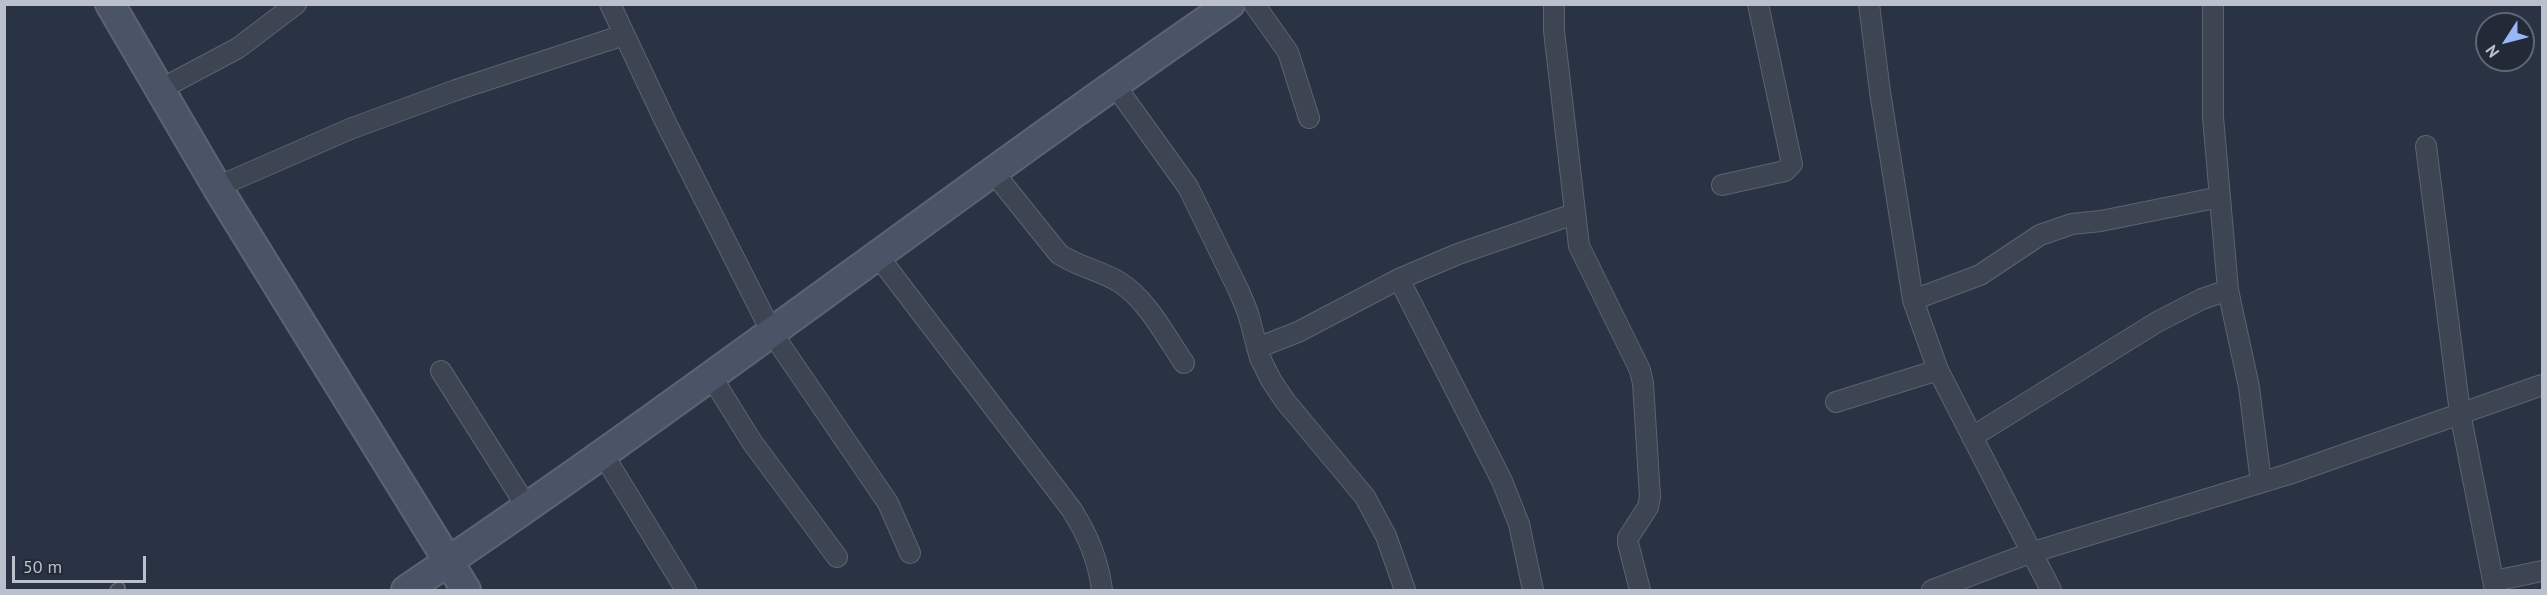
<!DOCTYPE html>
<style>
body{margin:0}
#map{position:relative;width:2547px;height:595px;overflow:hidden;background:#293343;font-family:"PT Sans",sans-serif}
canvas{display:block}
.frame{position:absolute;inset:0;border:6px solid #bbc1cc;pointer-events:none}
.north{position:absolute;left:2475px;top:12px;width:60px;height:60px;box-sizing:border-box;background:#222a38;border:2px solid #5f6673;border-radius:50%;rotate:234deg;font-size:16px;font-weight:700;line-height:24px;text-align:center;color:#bbc1cc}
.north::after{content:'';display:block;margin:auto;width:21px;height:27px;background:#98b7f4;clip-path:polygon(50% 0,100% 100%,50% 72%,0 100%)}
.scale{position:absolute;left:12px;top:556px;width:134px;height:27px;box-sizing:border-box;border:3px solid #bbc1cc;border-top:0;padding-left:8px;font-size:18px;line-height:21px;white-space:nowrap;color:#bbc1cc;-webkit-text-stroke:4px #222a38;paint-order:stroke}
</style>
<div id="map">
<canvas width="2547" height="595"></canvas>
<div class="frame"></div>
<div class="north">N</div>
<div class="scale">50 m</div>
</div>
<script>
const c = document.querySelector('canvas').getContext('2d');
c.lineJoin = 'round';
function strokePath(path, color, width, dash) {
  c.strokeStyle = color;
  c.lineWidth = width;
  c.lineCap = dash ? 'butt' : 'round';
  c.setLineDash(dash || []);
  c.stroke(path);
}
const lane = new Path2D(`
 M116,590L119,588`);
const street = new Path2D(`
 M610,4L666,123L772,333L888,503L910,553
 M1254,4L1288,52L1309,118
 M1554,4V31L1579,246L1640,370L1643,383L1650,497L1648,507L1628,538V543L1640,590
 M1869,4L1880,92L1913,300L1938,370L2051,590
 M2213,4V117L2228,290L2249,387L2261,482
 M1114,84L1188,187L1239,291L1248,313L1260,358L1271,380L1285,401L1365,497L1386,536L1405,590
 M161,89L238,48L296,4
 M2426,146L2460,413L2495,590
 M994,173L1059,254C1078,267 1100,270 1119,282C1147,299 1166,337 1184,363
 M1722,185L1785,171L1792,164L1758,4
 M217,187L350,129L456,90L624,35
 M878,256L1072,510C1088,536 1098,559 1102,590
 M1399,279L1502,481L1519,524L1533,590
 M1913,300L1980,275L2040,235L2072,224L2101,221L2220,197
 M1257,348L1298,332L1399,279L1458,254L1574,214
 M441,371L527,507
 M711,376L752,442L837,557
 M1836,402L1938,370
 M1972,437L2157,322L2202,299L2228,290
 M603,454L686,590
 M2494,581L2542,571
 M1932,590L2030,553L2289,474L2542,385`);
const secondary = new Path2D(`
 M110,4L217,187L466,590
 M406,590C686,402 952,195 1230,4`);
strokePath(lane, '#5c6370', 14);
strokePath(street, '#5c6370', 22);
strokePath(secondary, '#5c6370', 32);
strokePath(lane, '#3d4553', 10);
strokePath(street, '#3d4553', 20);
strokePath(secondary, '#4b5466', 28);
</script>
